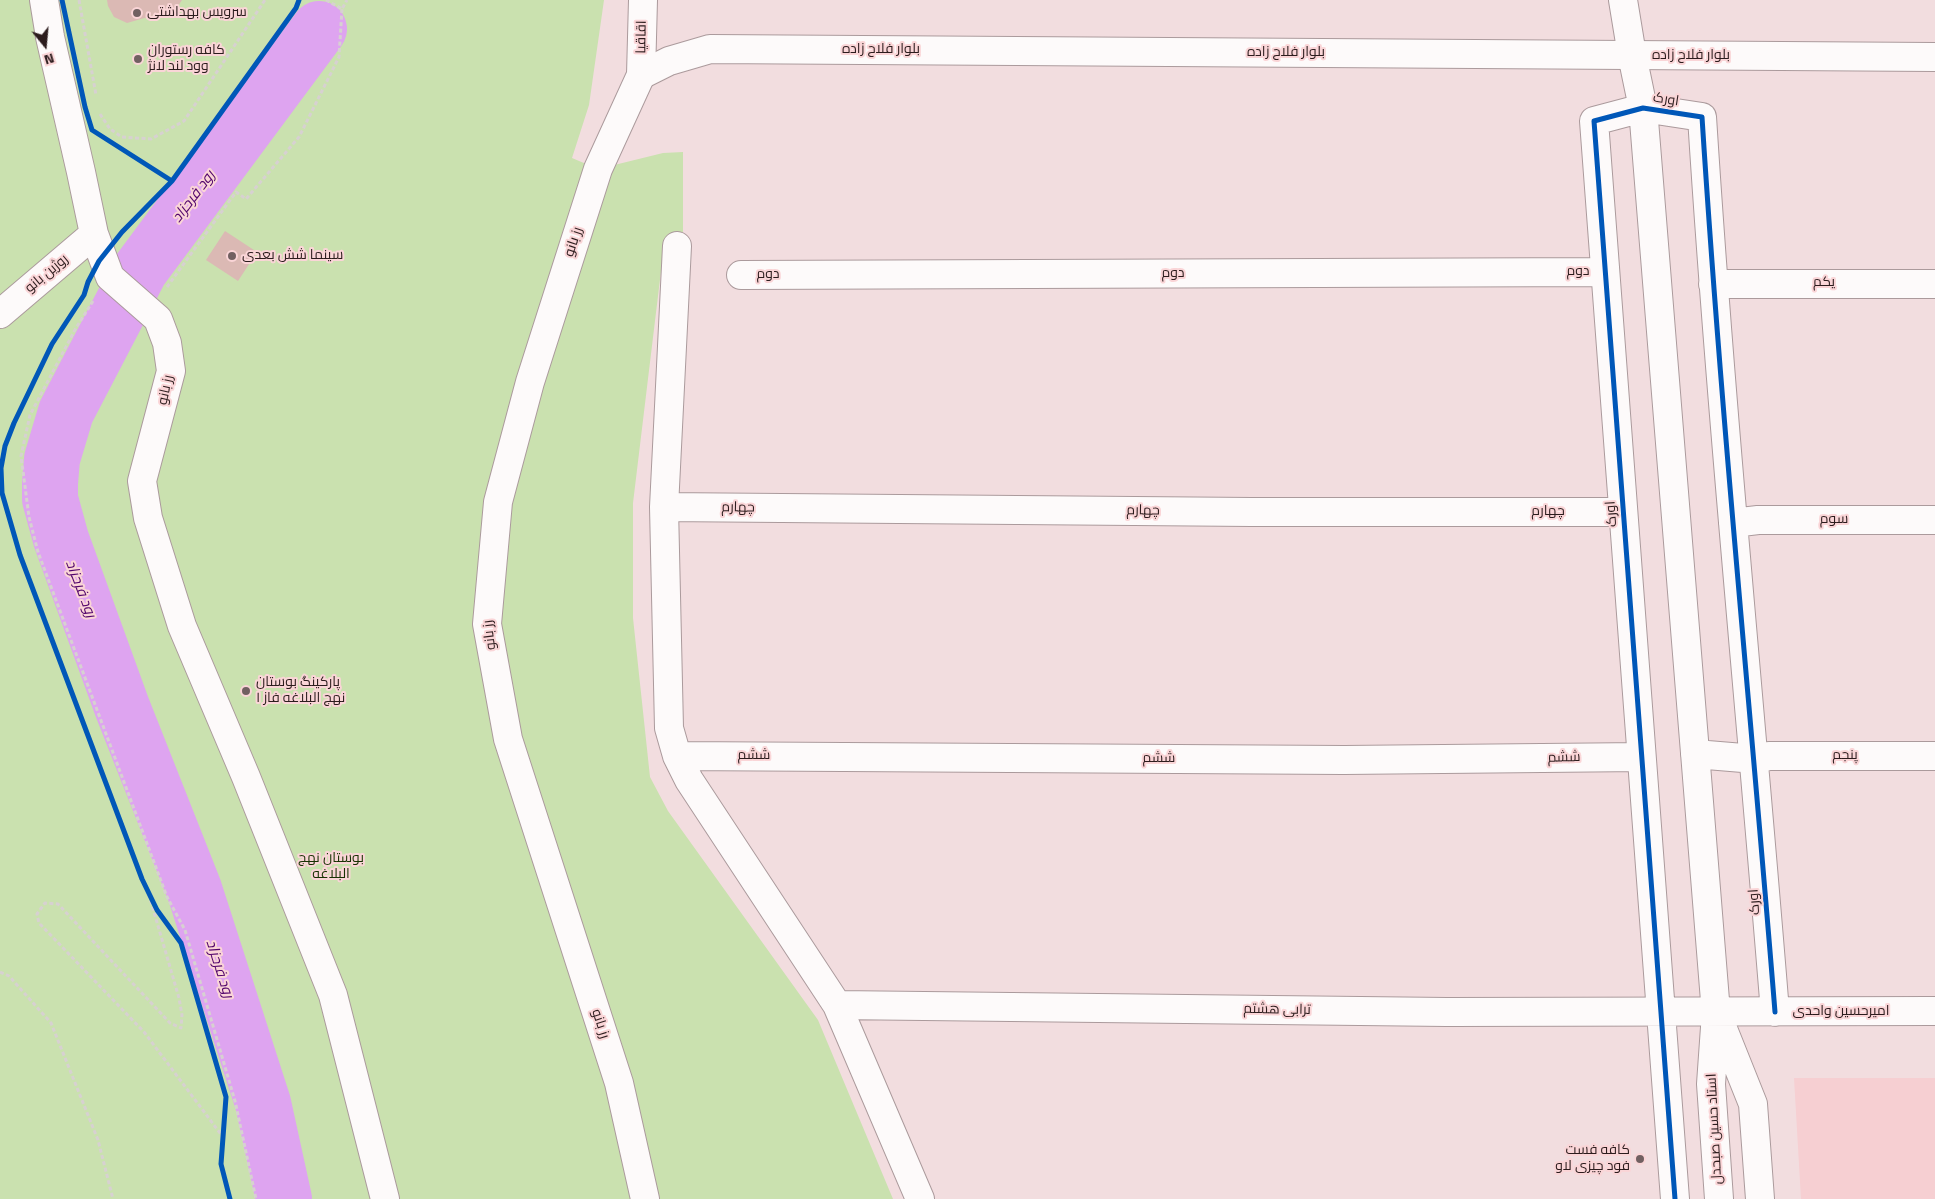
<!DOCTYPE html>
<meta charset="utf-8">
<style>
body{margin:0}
#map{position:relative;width:1935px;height:1199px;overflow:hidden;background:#f2dddf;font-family:"Titillium Web",sans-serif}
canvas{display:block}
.north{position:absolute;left:20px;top:20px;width:50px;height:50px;-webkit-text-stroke:4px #fad5d7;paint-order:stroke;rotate:163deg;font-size:14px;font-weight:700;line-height:20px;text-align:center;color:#2c1c1d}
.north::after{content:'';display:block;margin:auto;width:18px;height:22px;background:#2c1c1d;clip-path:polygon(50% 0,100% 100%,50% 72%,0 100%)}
</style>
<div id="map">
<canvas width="1935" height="1199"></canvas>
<div class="north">N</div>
</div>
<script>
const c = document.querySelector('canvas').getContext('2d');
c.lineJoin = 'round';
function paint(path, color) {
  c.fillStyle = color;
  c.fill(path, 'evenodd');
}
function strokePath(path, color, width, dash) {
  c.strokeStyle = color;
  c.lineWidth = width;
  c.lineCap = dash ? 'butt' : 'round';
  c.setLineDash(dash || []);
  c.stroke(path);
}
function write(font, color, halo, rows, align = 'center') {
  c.font = font + ' "Titillium Web",Cairo,sans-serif';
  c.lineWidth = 4;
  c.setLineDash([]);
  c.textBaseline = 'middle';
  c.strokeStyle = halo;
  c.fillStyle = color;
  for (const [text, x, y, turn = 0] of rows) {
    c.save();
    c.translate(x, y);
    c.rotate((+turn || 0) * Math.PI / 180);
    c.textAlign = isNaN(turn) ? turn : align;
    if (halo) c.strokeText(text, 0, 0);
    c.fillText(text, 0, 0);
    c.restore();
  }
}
paint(new Path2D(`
 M1794,1078H1935V1199H1801Z`), '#f6cfd2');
paint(new Path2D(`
 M0,0H604L589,105L572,158L598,169L663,153L683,152V232L665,238L633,503V618L650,777L668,811L818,1020L893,1199H0Z`), '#cae1af');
strokePath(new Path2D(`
 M284,1199L263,1103L194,889L122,707L61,539L50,499V483L52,459L66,412L140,270L319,29`), '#dea4f0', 56);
paint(new Path2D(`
 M107,0H182L176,9L127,23L114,17L108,6Z
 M225,231L257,252L238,281L206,260Z`), '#dbb9b4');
const minor = new Path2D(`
 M44,0L50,37L81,172L94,234L110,277L158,319L167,343L171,371L142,481L148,518L182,626L246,777L333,995L385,1199
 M643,0L641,75L598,169L530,382L498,502L487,624L508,739L619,1083L645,1199
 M1623,0L1632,55L1643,108L1716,1013L1711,1084L1719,1199
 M677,246L664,507L669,728L677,756L689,780L837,1005L920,1199
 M741,275L1605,272
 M1713,284H1935
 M0,314L94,234
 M664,507L1252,512H1623
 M1733,523L1758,520H1935
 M1695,754L1755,759L1769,756H1935
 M677,756L1344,760L1641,757
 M837,1005L1447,1012L1935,1011
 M1719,1019L1753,1104L1760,1199
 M1675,1199L1594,121L1643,108L1702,117C1721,416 1751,714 1775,1012`);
const major = new Path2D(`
 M641,75L669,61L710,49L1935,57`);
strokePath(minor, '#ab9a9c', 30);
strokePath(major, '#ab9a9c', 30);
strokePath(new Path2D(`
 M79,0L96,95
 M326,0L342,9L347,0
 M100,114L110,129L122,137L151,139L184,121L265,0
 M167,287L236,192L246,199L299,137L339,57L342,9
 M93,301L76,328L30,415L21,456L29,517L38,552L167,897L185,930L235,1101L256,1199
 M147,888L179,998L182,1015L181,1028L170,1023L58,904L45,903L37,914L39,923L144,1032L223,1137
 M0,972L9,976L51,1023L98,1140L113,1199`), '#d7d1d1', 3, [4, 2.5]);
strokePath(minor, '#fdfafa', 28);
strokePath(major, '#fdfafa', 28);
strokePath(new Path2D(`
 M62,0L85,107L92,130L172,181L296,8L299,0
 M172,181L122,232L99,261L88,282L84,295L52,344L14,423L5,446L1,468L2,493L20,555L142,879L157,910L181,943L226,1097L221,1164L230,1199
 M1675,1199L1594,121L1643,108L1702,117C1721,416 1751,714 1775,1012`), '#0057b8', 5);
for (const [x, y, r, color] of [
 [137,13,5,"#716061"],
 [138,59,5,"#716061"],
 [232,256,5,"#716061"],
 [246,691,5,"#716061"],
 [1640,1159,5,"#716061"]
]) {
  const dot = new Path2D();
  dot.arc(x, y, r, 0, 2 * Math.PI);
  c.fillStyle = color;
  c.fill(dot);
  strokePath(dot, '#fad5d7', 2);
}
write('14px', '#2c1c1d', '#fad5d7', [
 ["سرویس بهداشتی",147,13],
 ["کافه رستوران",148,51],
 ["وود لند لانژ",148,67],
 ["سینما شش بعدی",242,256],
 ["پارکینگ بوستان",256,683],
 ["نهج البلاغه فاز ۱",256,699],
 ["کافه‌ فست‌",1630,1151,"right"],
 ["فود چیزی لاو",1630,1167,"right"]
], 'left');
write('14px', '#2c1c1d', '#fad5d7', [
 ["اقاقیا",642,37,-89],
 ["بلوار فلاح زاده",881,50],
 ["بلوار فلاح زاده",1286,53],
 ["بلوار فلاح زاده",1691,56],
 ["اورک",1666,100,9],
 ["رز بانو",574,242,-72],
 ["دوم",1578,272],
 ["روژین بانو",47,274,-40],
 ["دوم",1173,274],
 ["دوم",768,275],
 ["یکم",1824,283],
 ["رز بانو",166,390,-78],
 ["چهارم",738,508,1],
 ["چهارم",1143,511,1],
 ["چهارم",1548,512],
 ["اورک",1612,514,-94],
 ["سوم",1834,520],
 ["رز بانو",490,635,-97],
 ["ششم",754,756],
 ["پنجم",1845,756],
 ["ششم",1564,758,-1],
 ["ششم",1159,759],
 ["اورک",1755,902,-94],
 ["ترابی هشتم",1277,1010,1],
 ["امیرحسین واحدی",1841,1012],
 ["رز بانو",600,1024,72],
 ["استاد حسین صبحدل",1715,1129,-93]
]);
write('14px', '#173202', '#fad5d7', [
 ["بوستان نهج",331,859],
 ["البلاغه",331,875]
]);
write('italic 15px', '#52056c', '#fad5d7', [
 ["رود فرحزاد",194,197,-53],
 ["رود فرحزاد",80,589,69],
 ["رود فرحزاد",219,969,72]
]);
</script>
